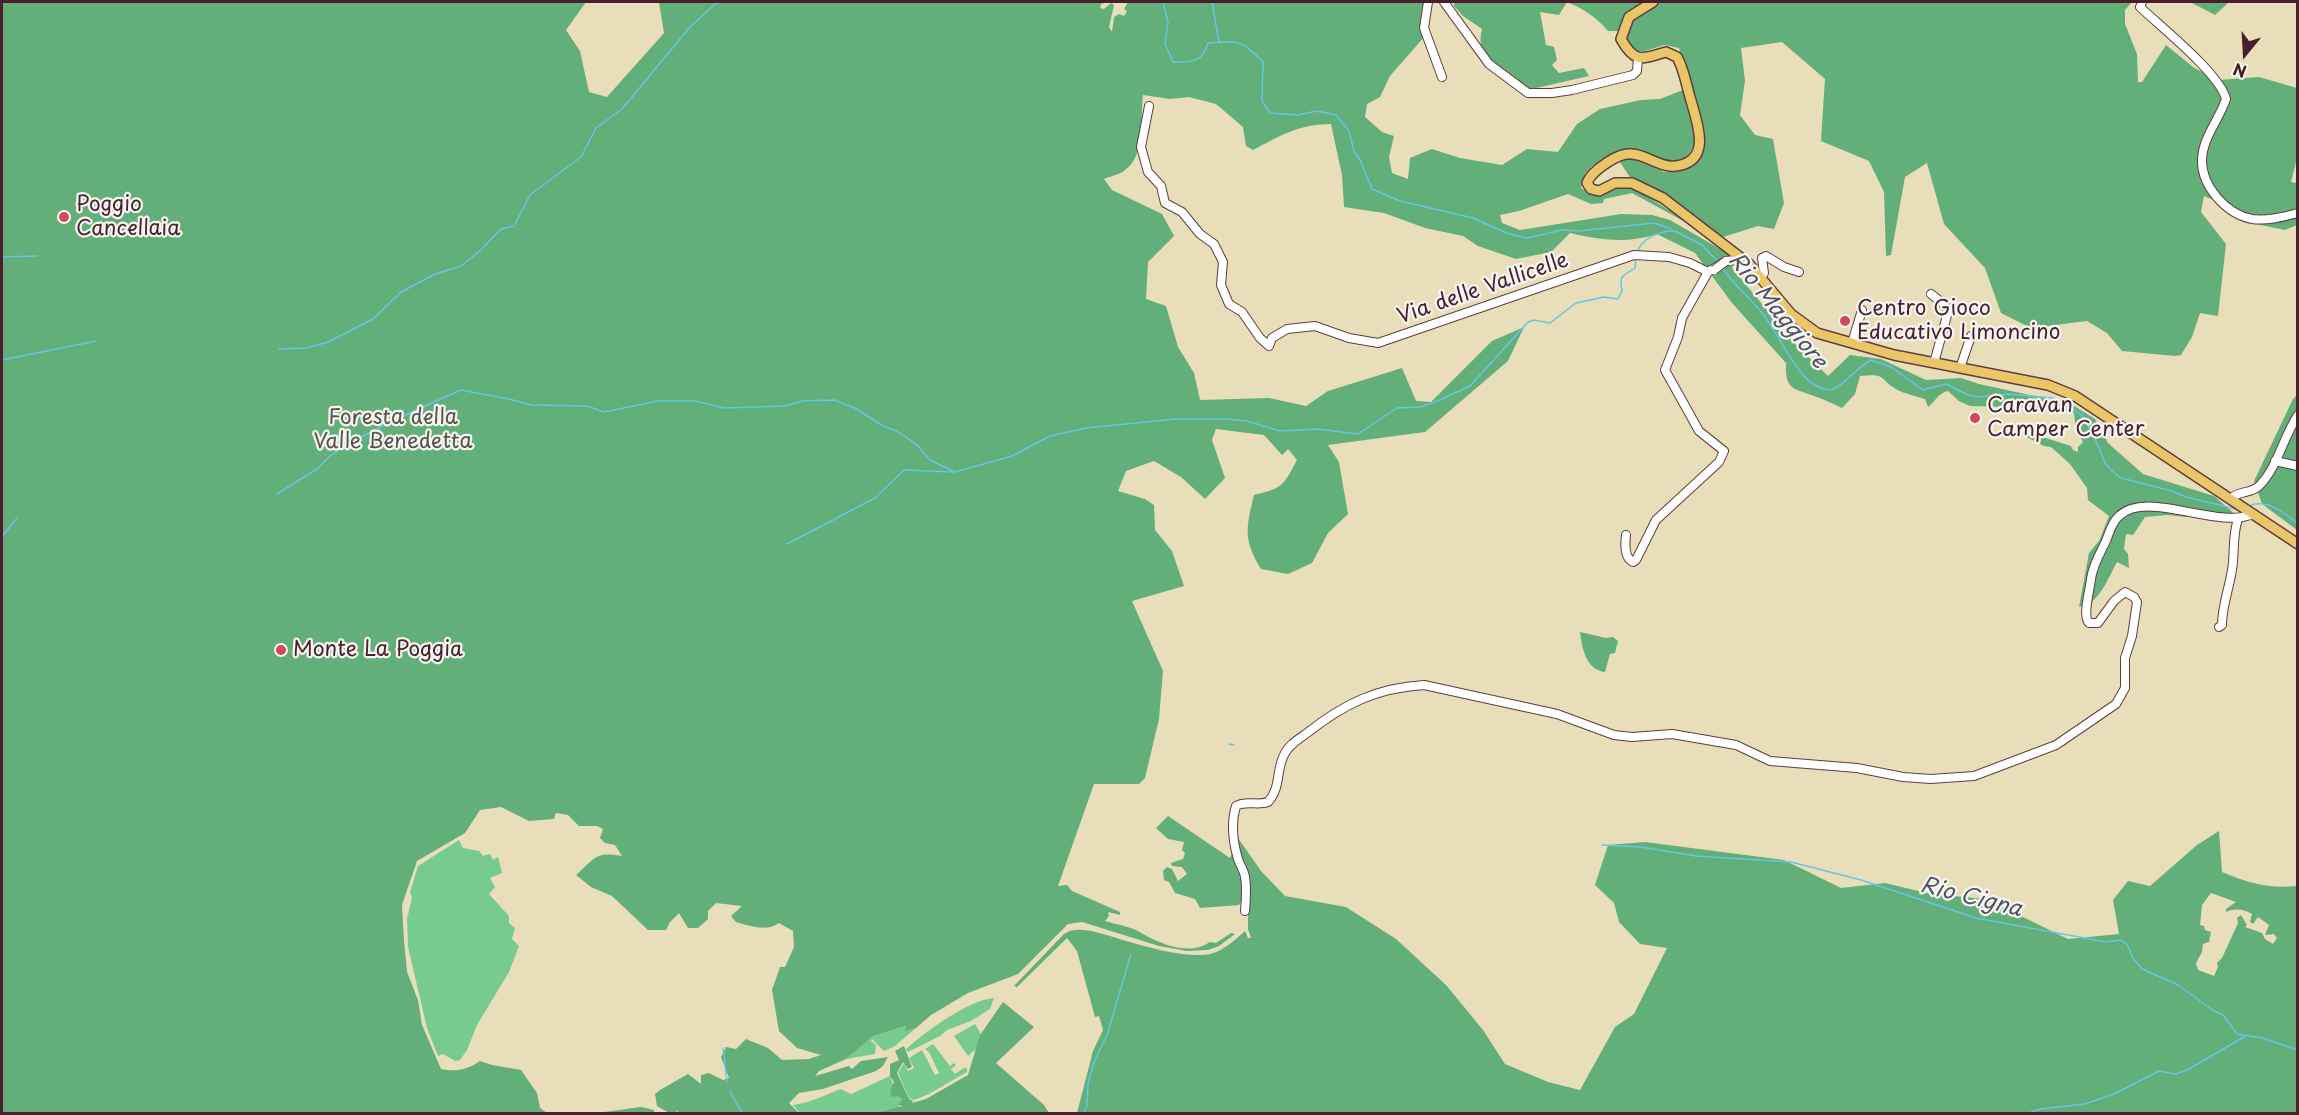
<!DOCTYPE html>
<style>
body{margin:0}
#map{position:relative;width:2299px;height:1115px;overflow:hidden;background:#e9deba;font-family:"Playpen Sans",sans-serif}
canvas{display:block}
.frame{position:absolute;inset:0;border:3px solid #4a1f2b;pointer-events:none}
.north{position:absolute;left:2215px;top:24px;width:60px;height:60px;-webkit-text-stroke:4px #f6f6f2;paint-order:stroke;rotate:198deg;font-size:16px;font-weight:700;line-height:24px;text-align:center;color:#4a1f2b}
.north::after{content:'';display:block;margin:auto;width:21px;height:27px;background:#4a1f2b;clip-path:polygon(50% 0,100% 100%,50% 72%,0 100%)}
</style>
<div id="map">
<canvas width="2299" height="1115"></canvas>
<div class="frame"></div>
<div class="north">N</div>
</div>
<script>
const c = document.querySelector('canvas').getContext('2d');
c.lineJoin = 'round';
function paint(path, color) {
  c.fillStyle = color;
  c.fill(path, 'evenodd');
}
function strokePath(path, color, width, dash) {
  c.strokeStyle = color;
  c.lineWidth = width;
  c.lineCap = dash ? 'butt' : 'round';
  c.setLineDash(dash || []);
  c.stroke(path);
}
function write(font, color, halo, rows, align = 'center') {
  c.font = font + ' "Playpen Sans",sans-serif';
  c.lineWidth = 4.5;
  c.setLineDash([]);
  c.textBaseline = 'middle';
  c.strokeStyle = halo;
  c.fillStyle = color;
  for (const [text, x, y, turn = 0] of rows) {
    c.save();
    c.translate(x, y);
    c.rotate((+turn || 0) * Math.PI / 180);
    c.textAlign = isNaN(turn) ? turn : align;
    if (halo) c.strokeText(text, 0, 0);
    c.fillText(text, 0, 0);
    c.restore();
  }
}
paint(new Path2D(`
 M459,840L463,848L479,851L483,856L490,854L493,860L498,857L502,873L490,878L495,887L489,894L509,916V923L515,928L512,939L519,946L509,972L477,1025L467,1050L460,1060L455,1061L443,1054L438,1056L427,1028L408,947L407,919L412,898L410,892L418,866Z
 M994,998L990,1009L971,1021L947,1030L940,1036L908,1052L906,1049C927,1031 966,1001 994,998Z
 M975,1024L985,1041L968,1056L954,1036Z
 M907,1026L905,1030L916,1028L895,1046L884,1051L872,1039L871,1041L876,1045L875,1054L846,1059L872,1036Z
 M933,1044L950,1066L954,1063L956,1065L951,1069L955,1074L964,1068H967V1072L929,1094L914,1100L909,1098L898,1073L904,1063L908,1071L914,1068L909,1058L922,1050L935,1075L939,1073L929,1052L925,1049Z
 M890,1076L897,1096L902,1099L898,1105L902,1109L881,1113H806L799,1112L793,1105C810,1103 825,1095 841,1089L851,1094Z`), '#78cb8e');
paint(new Path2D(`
 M2,2H586L566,30L580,51L589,92L607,97L664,33L659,2H1104L1105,3L1101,4L1100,8L1104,9L1111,3L1114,5L1109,27L1112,32L1114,17L1119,14L1124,16L1127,11L1124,9L1128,2H1426L1425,36L1390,76L1380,97L1367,104L1365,117L1382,132L1394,136L1389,157L1392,173L1408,179L1410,158L1432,149L1460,158L1502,165L1527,149L1558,152L1577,124L1600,109L1641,100L1660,99L1683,90C1687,104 1694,121 1696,135C1696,141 1693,148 1690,153C1674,175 1644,151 1624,151C1615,151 1605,157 1598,162C1587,169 1582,175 1581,188L1595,196L1621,186L1634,188L1700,230L1632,193L1604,199L1603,203L1591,204L1568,194L1519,211L1500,215L1502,223L1520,230L1621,214L1652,215L1670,220L1734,257L1732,268L1797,346L1828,376L1850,355L1881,359L1926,380L1961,378L1979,384L2071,404L2095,419L2108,443L2143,474L2214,496L2237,516L2200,512L2186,517L2168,515L2145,517L2133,535L2126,534L2124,549L2128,554L2129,568L2117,562C2108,578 2099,605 2079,607L2089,553L2099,541L2109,516L2088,500L2087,488L2070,464L2051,447L2044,446L2017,432L2036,435L2071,446L2073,450L2078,452V447L2083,442L2076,430L2074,413L2045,408L1970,406L1959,401L1948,391C1938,393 1935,402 1928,407L1925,399C1916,396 1904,394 1896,389C1878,378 1887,373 1860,376L1855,394L1842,408C1833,404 1824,399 1814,396C1793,388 1785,390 1786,363L1732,303L1695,253L1657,234C1627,244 1600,240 1570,233L1551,252L1516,259L1478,246L1463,236L1425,228L1384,213L1344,207L1342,175L1331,124C1299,124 1280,136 1253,150L1246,146L1243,127L1216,104L1189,97L1170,99L1143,95C1140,118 1146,155 1125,170C1120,175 1110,176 1104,179L1112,190L1162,214L1174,236L1148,262L1146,299L1166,306L1178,347L1194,373L1200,400L1269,398L1306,406L1328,391L1402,368L1416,401L1431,402L1492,341L1524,327L1508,361L1425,432L1328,445L1339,462L1348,514L1328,533L1312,563L1288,574L1261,569C1243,540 1246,527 1254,495C1283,488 1283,486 1297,460L1288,449L1282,455L1264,435L1216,429L1212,440L1225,478L1205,499L1181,477L1154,461L1126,471L1118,491L1145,499L1154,505L1155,530L1172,551L1184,586L1132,601L1163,671L1159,719L1145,778L1139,784H1094L1058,886L1067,885L1072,891L1120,912V915L1108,912L1109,916L1105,921C1115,924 1128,926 1138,931C1158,943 1188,957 1210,942L1216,943L1231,933L1235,934L1219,946L1208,950L1187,951L1159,946L1082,922L1068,924L1018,974L968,993L931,1015L916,1028L905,1031L906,1026L873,1036L846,1059L819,1071L815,1076L849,1066L852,1069L861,1061L888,1057L883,1066L876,1071L823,1089L799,1093L789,1103L799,1113L681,1114L677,1111L675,1113H669L657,1106L655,1094L660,1090L688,1074L701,1084V1075L709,1073L723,1080L729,1078L721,1057L726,1047L736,1049L746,1039L768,1048L782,1060L809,1059L821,1055L797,1048L779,1031L772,990L780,967H785L794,947L793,931L779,923C766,932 751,926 736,922L731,916L742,906L716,903L708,911V919L698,928H688L679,913L670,922L666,930H648L612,896L591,887L576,875C595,858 596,851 622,856L615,845L605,843L600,838L603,829L597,826H579L568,815L556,813L554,819L529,821L501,807L480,810L465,833L417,861L402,905L404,941L407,972L418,1000L422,1025L441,1069C456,1072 467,1070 480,1061L492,1065L521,1070L537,1093L540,1108L547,1113L2,1114Z
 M1454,2H1646L1626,14L1619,31H1608C1596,17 1584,9 1567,2L1559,15L1540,12L1546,45L1554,47L1557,60L1552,65L1559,73L1584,68L1589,76L1523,91C1501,74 1474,60 1482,29L1463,16L1454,6Z
 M1655,2H2132L2125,10V24L2137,54L2138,82H2142L2166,45L2193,67L2218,80L2259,77L2297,88V158L2291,182L2297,183V225L2285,230L2241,221L2216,201L2204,196L2201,212L2226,244L2218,316L2200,313L2192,337L2181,355L2175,356L2122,351L2107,333L2087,321L2031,328L2001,313L1985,268L1944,224L1927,163L1905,177L1891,255L1886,256L1884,192L1869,161L1821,141L1825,79L1782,42L1741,48L1745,81L1740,115L1755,135L1773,139L1784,203L1774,229L1758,226L1720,238L1631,179L1620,162L1622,157L1638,161L1664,172L1678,171L1696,162L1704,151V132L1679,48L1664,45L1645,51H1634L1624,36L1633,15Z
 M2190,2H2229L2215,15Z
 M2297,395V530L2262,504L2254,481L2293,399Z
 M1580,632L1606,638L1613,637L1618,641L1615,653L1610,654L1605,672C1586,670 1582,648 1580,632Z
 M1168,816L1230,858L1238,838L1261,871L1285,896L1346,907L1396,939L1446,985L1483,1030L1505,1064L1548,1082L1580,1090L1615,1027L1634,1014L1667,948L1640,944L1619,922L1614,903L1595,885L1608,845L1645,842L1784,860L1841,888L1885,883L1931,894L1986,899L2068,939L2119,934L2113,900L2128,881L2150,886L2197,845L2219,831L2222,872C2249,883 2268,889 2297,886V1113H1077L1093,1051L1103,1030L1099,1016L1095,1017L1077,951L1067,938L1017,987L1014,986L1064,934C1073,928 1082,930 1092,931C1123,939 1179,960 1210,954C1223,951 1235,940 1245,931L1248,938H1251L1248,929V892L1239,905L1200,908L1195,899L1175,893L1169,882L1164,880L1163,871L1167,867L1172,869L1178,881L1187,874L1182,867L1172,866L1171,863L1183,859L1185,853L1182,850L1184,842L1168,839L1156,828ZM2211,893L2236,902L2226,909V912C2234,908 2244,909 2252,914L2250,922L2253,924L2258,917L2269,925L2265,935L2274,934L2277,938L2273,944L2265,939L2262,933L2245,927L2247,925L2241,915L2237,918L2238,923L2222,958L2217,963L2218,967L2214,976L2198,970L2196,963L2202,952L2203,944L2209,942L2211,932L2205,930L2204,926L2200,925L2202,905Z
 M1003,1002L1034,1027L996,1063L1044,1105L1049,1113H876L903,1106L898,1105L902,1099L897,1096L892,1097L890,1091L894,1082L890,1076V1064L899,1060L895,1051L904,1046L912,1067L908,1069L903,1062L897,1073L909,1099L913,1101L912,1103L926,1099L968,1075L980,1035Z
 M641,1107L654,1110V1113H597Z`), '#62af79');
strokePath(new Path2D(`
 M1163,2L1168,22L1165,44L1173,62C1192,62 1202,63 1208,43C1239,41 1241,39 1263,62L1262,101L1270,113L1297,115L1317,111L1336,115L1349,131L1354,151L1360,160L1372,189L1400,201L1473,218L1509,234L1527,238L1562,230L1579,231L1654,223L1671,229
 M1212,2L1219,42
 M1675,231L1702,245L1719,263
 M1637,253C1641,238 1660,231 1674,231
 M2,257L37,256
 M1722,267C1733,285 1749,296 1762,313C1778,333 1788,359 1806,378C1811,384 1822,390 1830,390C1841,389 1858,366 1871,360L1891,367L1923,390L1946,384L1968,395L1979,397L2008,394L2053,398L2082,415L2093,434L2105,463L2112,471L2121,478L2172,491L2186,497L2236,509
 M279,349L307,348L328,342L373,319L401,292L435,274L461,266L481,250L501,229L514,226L530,195L581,157L596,128L622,109L689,28L715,4L720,2
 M2,360L96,341
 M277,494L317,469L330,456L349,443L416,410L461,390L509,399L531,405L587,406L604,412L658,401H695L724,408L785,406L803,401L834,400L855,408L883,426L897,431L916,444L930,460L955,472L1012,456L1050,436L1086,428L1176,419H1227L1247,421L1280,431L1317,429L1358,434L1397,408L1420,407L1435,402L1470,386L1528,322L1534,320L1550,323L1576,303L1604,297L1618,299L1622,291C1619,275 1622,277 1635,268L1636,258
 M2249,506C2266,498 2285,513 2298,524
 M2,537L17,518
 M787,544L875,498L904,470L953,472
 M1229,744L1234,745
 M1602,845L1641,847L1696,856L1791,862L1861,880L1976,918L2106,942L2120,940L2127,944L2133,958L2142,969L2178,985L2214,1011L2223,1015L2237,1034L2262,1038L2298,1050
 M723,1048L727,1081
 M730,1092L743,1114
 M1083,1114L1087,1106L1088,1083L1095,1060L1107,1035L1131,954
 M2026,1114L2040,1109L2085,1104L2114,1094L2159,1071L2176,1074L2189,1069L2244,1037`), '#66c6e4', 1.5);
const minor = new Path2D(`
 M1428,2L1424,28L1442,77
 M1444,2L1489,64L1528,93H1552L1572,90L1633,75L1637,71L1638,58
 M2142,2L2140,7C2161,27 2220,74 2226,99C2219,120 2203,137 2202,159C2201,186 2226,214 2252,219C2267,221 2283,217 2298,213
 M1149,106L1141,147L1148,172L1161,186L1165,203L1182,212L1200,234L1214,244L1223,262L1221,285L1229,304L1242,312L1260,338L1269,346L1272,338L1287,329L1315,326L1349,338L1378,343L1634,255L1669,257L1690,263L1708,272L1726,261L1735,260L1751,273L1759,275
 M1761,278L1764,273L1762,258L1766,256L1784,267L1799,272
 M1931,294L1945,305L1948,312L1934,363
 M1852,343L1862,310
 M1960,368L1971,336
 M2275,461L2298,466
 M2230,499C2239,490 2251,494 2259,486C2278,467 2283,437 2298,415
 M1626,535C1625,544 1624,558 1633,562L1636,560L1656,520L1719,462L1724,451L1699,431L1665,370L1678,337L1682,318L1708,272
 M2219,627L2222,625C2222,606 2229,589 2232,570C2235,553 2232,536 2238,519
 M1245,911C1246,899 1247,888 1245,877C1244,870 1240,865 1238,859C1233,842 1231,822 1236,806C1246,800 1257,806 1268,802C1281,788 1276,770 1284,755C1288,745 1299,739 1307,733C1344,704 1376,688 1424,685L1557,714L1614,735L1632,737L1672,734L1736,745L1770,761L1857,768L1903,777L1931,779L1974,776L2056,745L2116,704L2125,688V658L2132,636L2137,602L2134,597L2125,592L2114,601L2098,623H2089C2082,616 2090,590 2091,579C2093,564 2100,554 2106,541C2109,533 2112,522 2119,516C2147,489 2217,530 2253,514`);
const major = new Path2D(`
 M1653,2L1629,17L1621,39C1635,64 1642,59 1666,52L1677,57C1684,69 1686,84 1690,97C1696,120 1714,161 1676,166C1660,168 1647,155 1632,154C1619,152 1591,171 1587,183L1591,189L1599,191L1615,183H1632L1663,198L1749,264L1791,314L1817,333L1894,355L2048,385L2075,396L2298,544`);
strokePath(minor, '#623c40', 10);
strokePath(major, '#623c40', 12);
strokePath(minor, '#fff', 8);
strokePath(major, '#e9c769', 9);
const minorBridge = new Path2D(`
 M1714,270L1726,261`);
strokePath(minorBridge, '#623c40', 10, []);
strokePath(minorBridge, '#fff', 8);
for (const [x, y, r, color] of [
 [64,217,6,"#d1495b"],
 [1845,321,6,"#d1495b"],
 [1975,418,6,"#d1495b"],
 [281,650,6,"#d1495b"]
]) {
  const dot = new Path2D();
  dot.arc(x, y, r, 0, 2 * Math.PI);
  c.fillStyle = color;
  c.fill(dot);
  strokePath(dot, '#f6f6f2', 2);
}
write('21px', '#4a1f2b', '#f6f6f2', [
 ["Poggio",76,205],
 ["Cancellaia",76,229],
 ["Centro Gioco",1857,309],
 ["Educativo Limoncino",1857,333],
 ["Caravan",1987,406],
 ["Camper Center",1987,430],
 ["Monte La Poggia",293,650]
], 'left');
write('21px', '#4a1f2b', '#f6f6f2', [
 ["Via delle Vallicelle",1483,289,-19]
]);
write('21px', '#585349', '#f6f6f2', [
 ["Foresta della",393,418],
 ["Valle Benedetta",393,442]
]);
write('italic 22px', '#525162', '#f6f6f2', [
 ["Rio Maggiore",1777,311,51],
 ["Rio Cigna",1971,898,14]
]);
</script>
